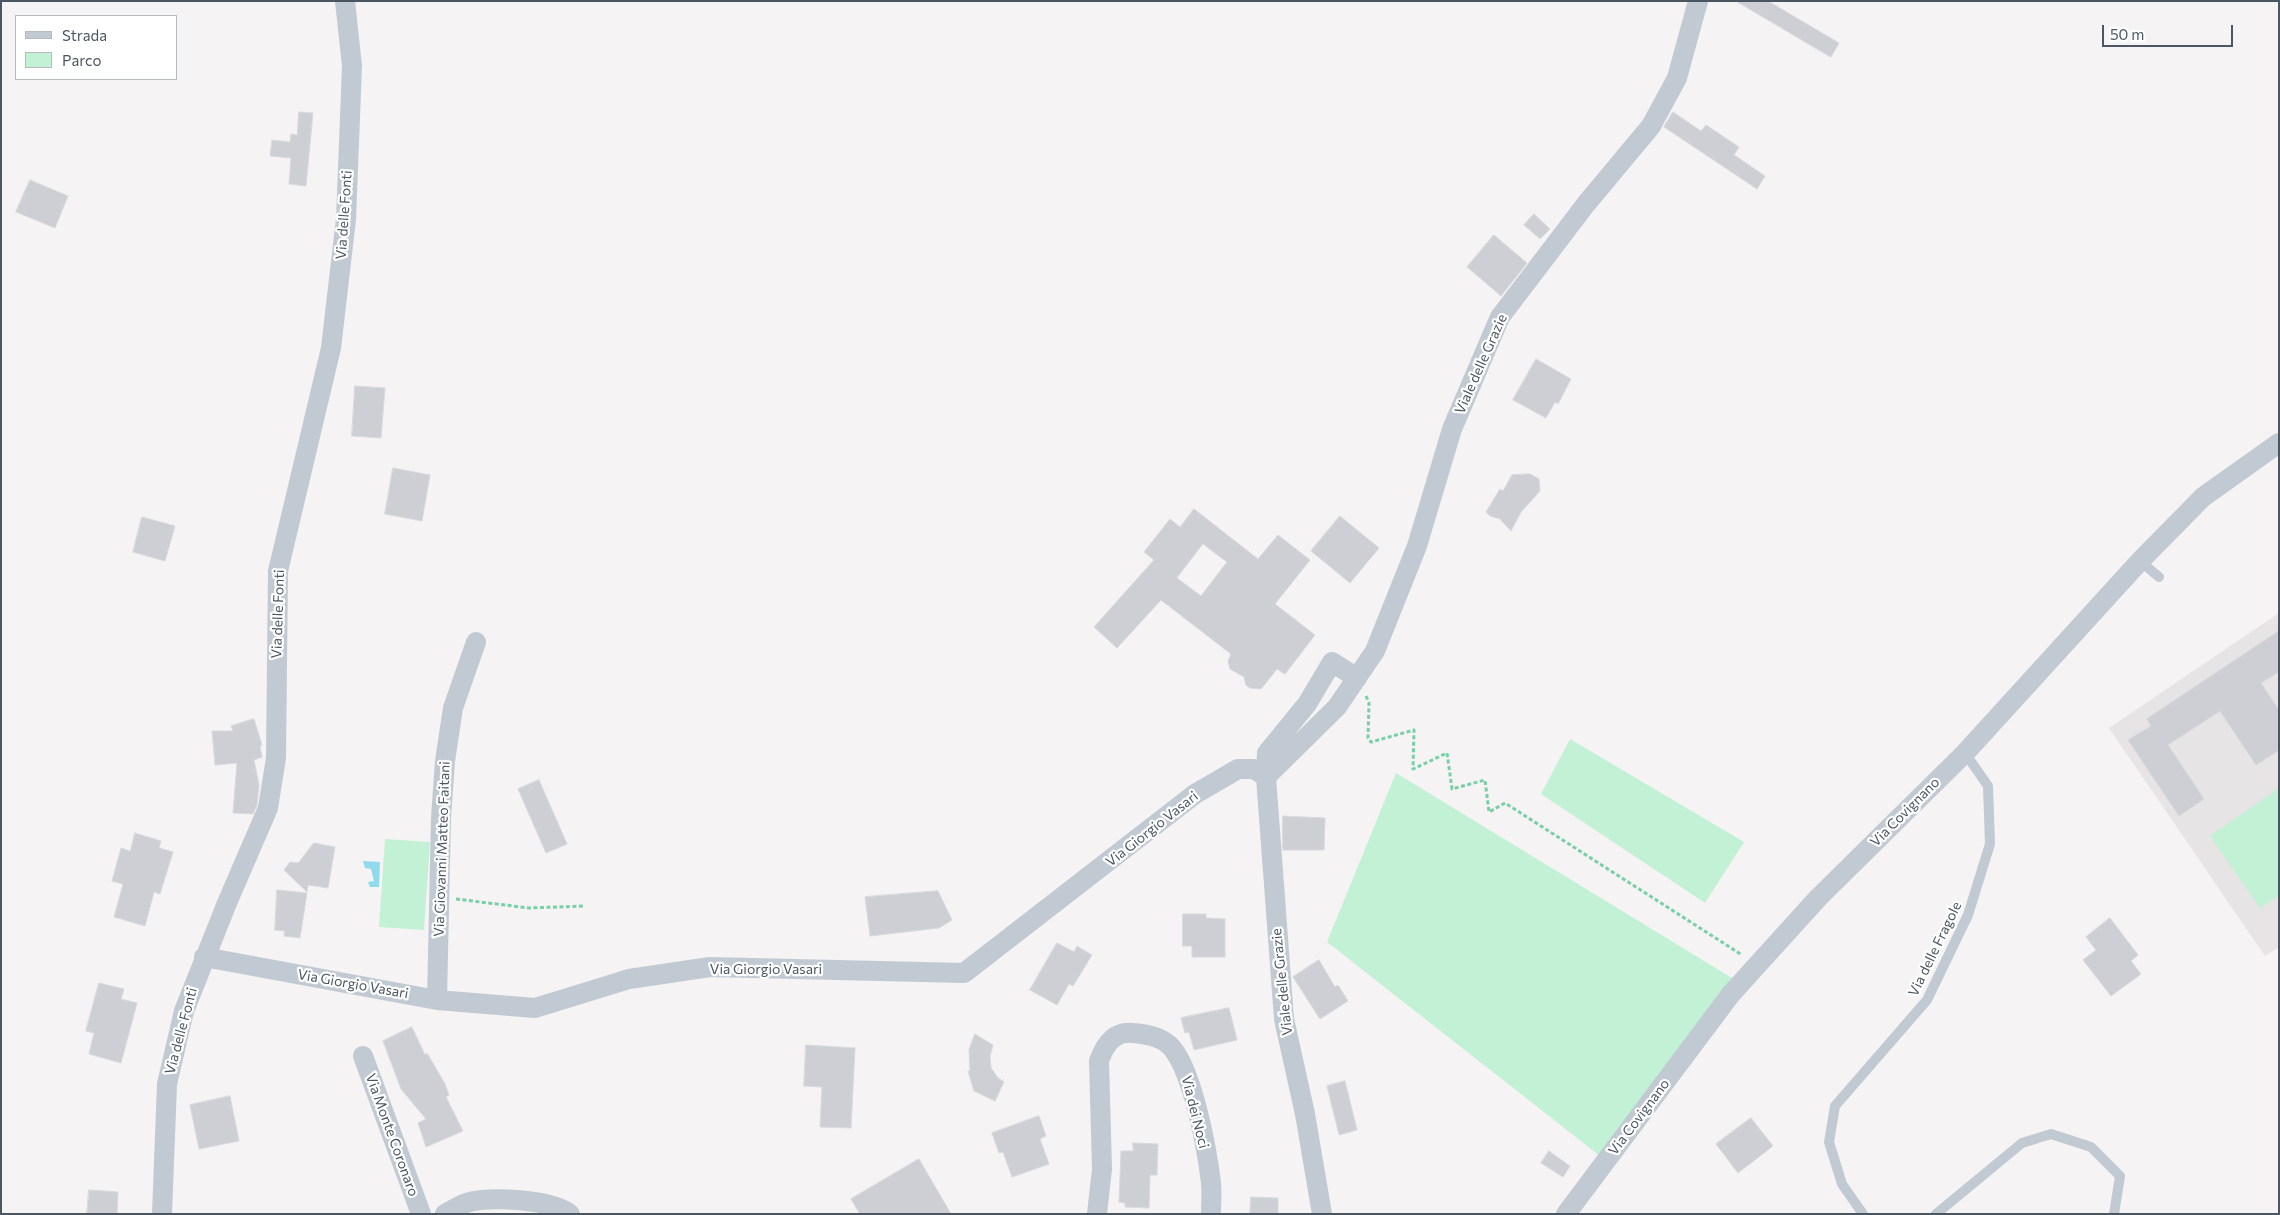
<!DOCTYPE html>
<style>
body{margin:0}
#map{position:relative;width:2280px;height:1215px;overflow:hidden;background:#f5f3f3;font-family:Commissioner,sans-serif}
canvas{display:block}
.frame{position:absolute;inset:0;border:2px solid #4a5661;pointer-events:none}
.legend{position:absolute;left:15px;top:15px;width:162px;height:65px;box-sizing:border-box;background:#fff;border:1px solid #b7bbc0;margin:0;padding:6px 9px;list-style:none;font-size:15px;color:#4a5661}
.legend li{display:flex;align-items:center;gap:10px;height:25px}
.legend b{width:25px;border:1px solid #b7bbc0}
.scale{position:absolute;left:2102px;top:25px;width:131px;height:22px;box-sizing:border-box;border:2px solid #4a5661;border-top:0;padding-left:6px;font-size:15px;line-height:18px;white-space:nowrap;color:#4a5661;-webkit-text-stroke:4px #fff;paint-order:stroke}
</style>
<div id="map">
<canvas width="2280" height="1215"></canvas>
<div class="frame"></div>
<ul class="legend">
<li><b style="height:6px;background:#c1cad2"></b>Strada</li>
<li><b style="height:14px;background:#c3f1d5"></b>Parco</li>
</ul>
<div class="scale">50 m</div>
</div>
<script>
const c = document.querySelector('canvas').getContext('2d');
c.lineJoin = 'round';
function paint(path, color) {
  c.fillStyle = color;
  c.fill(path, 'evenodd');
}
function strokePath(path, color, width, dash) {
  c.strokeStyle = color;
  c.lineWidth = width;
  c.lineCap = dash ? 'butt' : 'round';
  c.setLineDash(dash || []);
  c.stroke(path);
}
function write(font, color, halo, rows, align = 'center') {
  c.font = font + ' Commissioner,sans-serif';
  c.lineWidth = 4.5;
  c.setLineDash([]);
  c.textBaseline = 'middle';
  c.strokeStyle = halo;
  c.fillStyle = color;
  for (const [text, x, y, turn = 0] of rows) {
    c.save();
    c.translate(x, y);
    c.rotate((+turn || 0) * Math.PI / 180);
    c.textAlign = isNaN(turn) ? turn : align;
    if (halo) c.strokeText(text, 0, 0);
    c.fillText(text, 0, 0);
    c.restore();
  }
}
paint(new Path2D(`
 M2279,613V947L2265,956L2109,728Z`), '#e6e4e5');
paint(new Path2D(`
 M1570,739L1744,842L1705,903L1541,794Z
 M1396,773L1732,978L1600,1156L1327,942Z
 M2279,788V895L2260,908L2210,836Z
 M385,839L430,842L424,930L379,927Z`), '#c3f1d5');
paint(new Path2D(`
 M363,861L380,862L379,887H370L368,882L374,881L371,869L365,868Z`), '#90daee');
const building = new Path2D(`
 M1736,1H1768L1839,43L1831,57Z
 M299,112L313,113L306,186L289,184L291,158L270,156L272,140L290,142L291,134L297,135Z
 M1673,112L1701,131L1706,125L1739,147L1734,155L1765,176L1757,189L1664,127Z
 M30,180L68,196L55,228L16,212Z
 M1534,214L1550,229L1540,239L1524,225Z
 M1494,235L1527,263L1501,296L1467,267Z
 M1536,359L1571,379L1558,404L1555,402L1546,418L1513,400Z
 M355,386L385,388L381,438L352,436Z
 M393,468L430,475L422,521L385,514Z
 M1530,474L1539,479L1540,491L1521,512L1511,531L1500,519L1490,516L1486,512L1500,489L1503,491L1512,475Z
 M1194,509L1258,559L1278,535L1310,560L1275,604L1315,635L1285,674L1277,669L1261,689L1250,688L1246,685L1244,677L1230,669L1228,661L1231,654L1161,600L1117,648L1094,627L1154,560L1144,552L1170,519L1180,527ZM1203,544L1227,562L1201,596L1177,578Z
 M1340,516L1379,548L1350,583L1311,551Z
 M142,517L175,526L165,561L133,552Z
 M2279,631V672L2261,683L2279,710V750L2256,765L2220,711L2168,745L2204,799L2179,816L2128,740L2151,726L2147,719Z
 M254,719L262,745L260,746L262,757L254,760L259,785L257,805L253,814L233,813L237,763L215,765L212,731H233L231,726Z
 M539,780L567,844L546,853L518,789Z
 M1283,816L1325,818L1324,850H1283Z
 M135,833L161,841L159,848L173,852L160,894L154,892L145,926L114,917L123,884L112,881L121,848L130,851Z
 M314,843L335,847L328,888L308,885L307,892L284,870L290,862L298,863Z
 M277,890L307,893L300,938L284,936L285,931L275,930Z
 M938,891L952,920L939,928L870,936L865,897Z
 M1183,914H1206V918L1225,919V957H1192V946H1183Z
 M2110,918L2138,955L2131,961L2141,974L2111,996L2083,960L2096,950L2086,937Z
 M1057,943L1074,952L1077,946L1092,955L1073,986L1069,984L1057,1005L1030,990Z
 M1319,960L1335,987L1338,985L1348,1001L1320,1019L1293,977Z
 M99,983L124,989L121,999L137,1003L121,1063L89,1054L94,1033L86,1031Z
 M1229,1008L1237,1040L1194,1050L1189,1032L1185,1033L1181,1018Z
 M412,1027L425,1055L427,1053L445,1084L449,1095L446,1097L463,1131L426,1147L418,1123L426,1119L401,1089L383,1041Z
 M975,1034L993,1045L990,1056L991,1068L998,1078L1004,1082L995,1101L974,1091L968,1071H970L969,1050Z
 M806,1045L855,1048L851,1128L820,1127L822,1087L804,1086Z
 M1345,1081L1357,1130L1339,1135L1327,1086Z
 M230,1096L239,1141L199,1149L190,1105Z
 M1039,1116L1046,1136L1040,1139L1049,1164L1012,1177L1003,1152L999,1153L992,1133Z
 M1751,1118L1773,1146L1738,1173L1716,1144Z
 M1133,1143L1158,1144L1157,1175H1150L1149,1208L1125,1207V1203L1119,1202L1121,1151H1133Z
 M1549,1151L1570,1166L1563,1177L1541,1163Z
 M919,1159L951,1214H860L851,1199Z
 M89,1190L118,1192L117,1214H87Z
 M1251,1197L1278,1198V1214H1250Z`);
paint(building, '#cdcfd5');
strokePath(building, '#d7d9de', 1);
strokePath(new Path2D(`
 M1366,696L1369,703L1368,738L1371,742L1414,730L1413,769L1447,753L1452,789L1485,780L1489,812L1505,803L1742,955
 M456,899L529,908L584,906`), '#7ad0a6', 3, [4, 2.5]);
strokePath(new Path2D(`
 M2140,561L2159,577
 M1863,1214L1842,1184L1829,1142L1835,1106L1927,1000L1968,915L1990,844L1988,786L1965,753
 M1936,1214L2022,1143L2051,1134L2091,1147L2120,1176L2114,1214`), '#c1cad2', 10);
strokePath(new Path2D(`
 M1266,777L1337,707L1375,651L1417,546L1452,429L1500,317L1586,204L1651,126L1677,78L1698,1
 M204,957L437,1000L535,1008L629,979L710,967L964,973L1195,794L1238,769H1254L1266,777
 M437,1000L441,817L445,761L453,708L476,642
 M363,1056L421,1214
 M162,1214L167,1084L184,1011L227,903L268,808L276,758L278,571L331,348L346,219L352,66L345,1
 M445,1214C452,1210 459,1206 466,1203C489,1196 551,1199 570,1214
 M1097,1214L1102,1169L1099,1061C1105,1044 1114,1031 1133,1033C1146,1034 1163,1037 1172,1048C1193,1073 1207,1149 1211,1183C1212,1193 1211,1204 1211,1214
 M1322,1214L1305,1114L1284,1019L1266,777L1267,753L1307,704L1332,662L1357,678
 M1566,1214L1731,994L1818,898L1965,753L2140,561L2203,497L2279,443`), '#c1cad2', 20);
write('14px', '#4a5661', '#fff', [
 ["Via delle Fonti",344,215,-86],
 ["Viale delle Grazie",1481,364,-66],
 ["Via delle Fonti",278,614,-88],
 ["Via Covignano",1905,812,-45],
 ["Via Giorgio Vasari",1152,829,-38],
 ["Via Giovanni Matteo Faitani",442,849,-88],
 ["Via delle Fragole",1935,949,-64],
 ["Via Giorgio Vasari",766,969],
 ["Viale delle Grazie",1282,982,-96],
 ["Via Giorgio Vasari",353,984,10],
 ["Via delle Fonti",181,1031,-75],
 ["Via dei Noci",1195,1112,76],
 ["Via Covignano",1639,1117,-53],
 ["Via Monte Coronaro",392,1135,70]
]);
</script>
